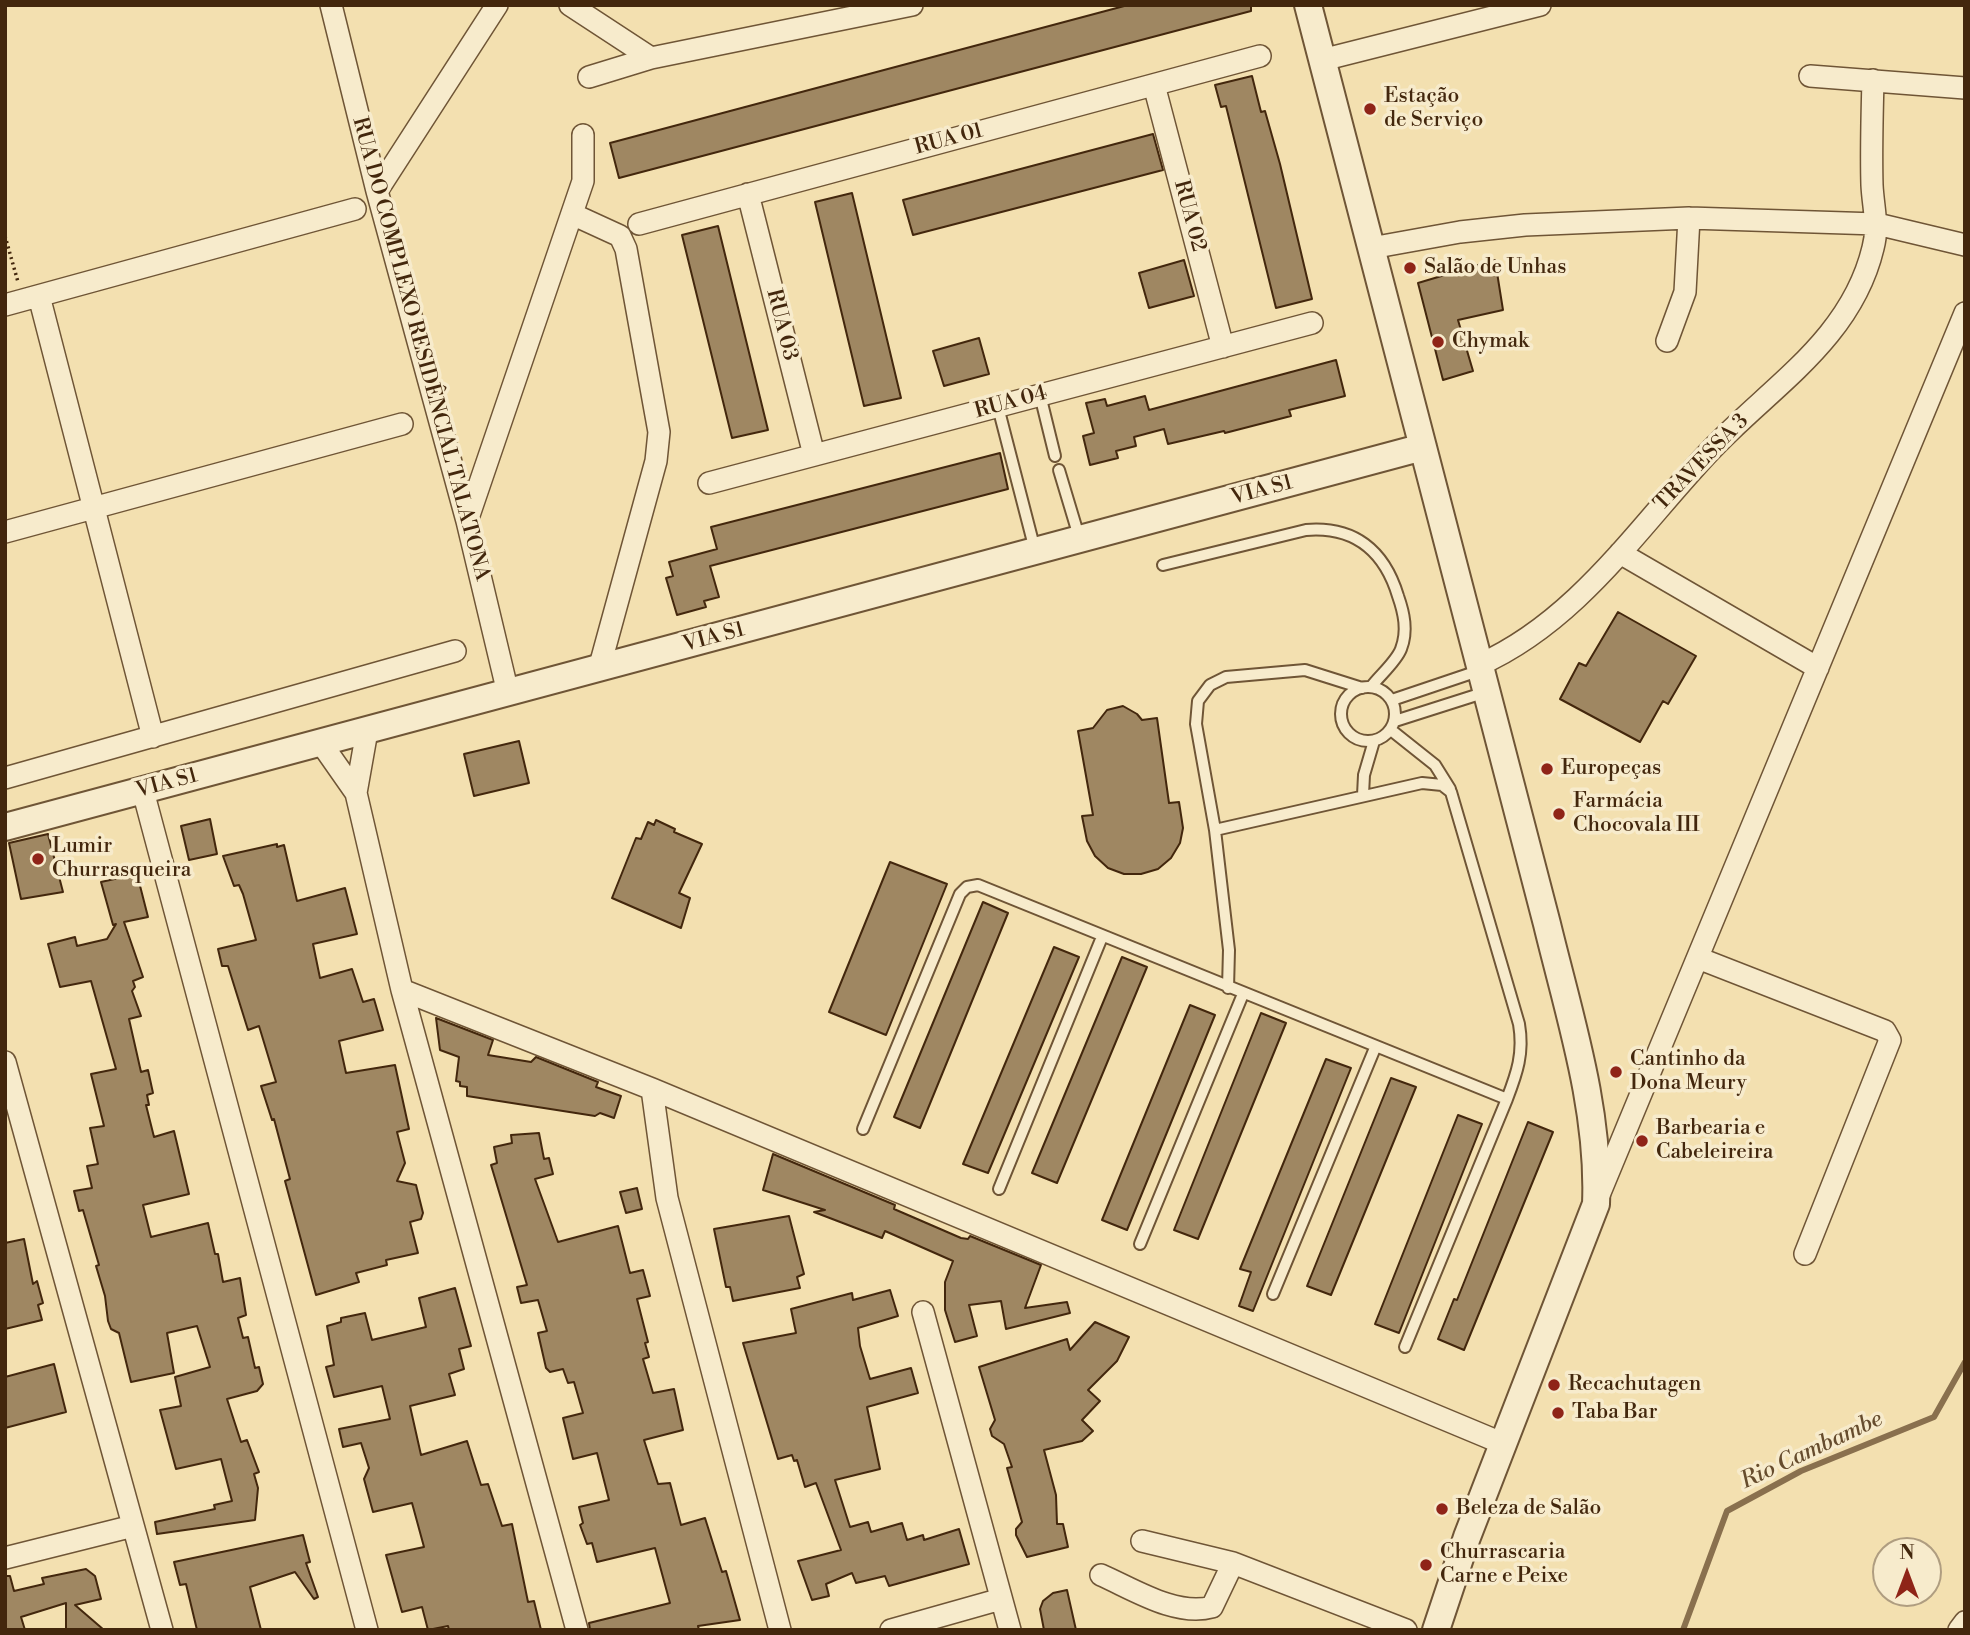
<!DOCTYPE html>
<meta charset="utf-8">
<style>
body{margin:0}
#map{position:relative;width:1970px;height:1635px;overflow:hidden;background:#f3e0b0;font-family:"Libre Bodoni",serif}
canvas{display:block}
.frame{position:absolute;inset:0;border:7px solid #43270d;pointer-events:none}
.north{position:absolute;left:1872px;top:1537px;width:70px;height:70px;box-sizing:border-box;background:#f7ebcc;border:2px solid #af9d80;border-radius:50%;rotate:0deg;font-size:19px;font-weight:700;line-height:28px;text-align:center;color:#43270d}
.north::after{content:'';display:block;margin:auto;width:24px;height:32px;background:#8f2418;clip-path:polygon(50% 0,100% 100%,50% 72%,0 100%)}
</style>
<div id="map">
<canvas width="1970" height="1635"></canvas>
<div class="frame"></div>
<div class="north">N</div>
</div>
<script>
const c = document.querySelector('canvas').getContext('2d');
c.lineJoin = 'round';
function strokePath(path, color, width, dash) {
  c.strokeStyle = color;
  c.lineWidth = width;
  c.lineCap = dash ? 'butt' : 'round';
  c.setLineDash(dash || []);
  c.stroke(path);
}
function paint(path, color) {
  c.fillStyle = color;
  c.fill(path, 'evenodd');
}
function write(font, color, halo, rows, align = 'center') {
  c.font = font + ' "Libre Bodoni",serif';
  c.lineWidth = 7;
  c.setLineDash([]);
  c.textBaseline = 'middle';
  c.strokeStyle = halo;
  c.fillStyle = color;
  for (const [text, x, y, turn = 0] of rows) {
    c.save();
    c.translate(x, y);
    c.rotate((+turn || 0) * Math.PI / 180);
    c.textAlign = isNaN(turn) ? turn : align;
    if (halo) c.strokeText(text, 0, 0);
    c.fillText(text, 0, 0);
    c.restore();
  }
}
strokePath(new Path2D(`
 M1683,1630L1727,1511L1801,1471L1934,1417L1965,1362`), '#89704e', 6);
const building = new Path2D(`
 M1128,5H1251V11L619,178L610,143Z
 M1252,76L1261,112L1265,111L1280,164L1312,299L1276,308L1226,106L1221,107L1215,85Z
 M1153,134L1163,170L913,235L903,200Z
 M852,193L901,398L864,406L815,202Z
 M718,226L768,430L732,438L682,235Z
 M1184,260L1194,296L1149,308L1139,273Z
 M1495,260L1503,310L1458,320L1473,371L1443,380L1418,283Z
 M979,338L989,374L944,386L933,351Z
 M1336,360L1345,396L1289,410L1291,416L1225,433L1224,431L1168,444L1164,429L1134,437L1136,446L1116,451L1118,458L1090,465L1083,436L1094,433L1086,403L1105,399L1107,406L1145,396L1149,410Z
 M1000,453L1008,489L710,566L719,597L704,601L706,607L677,615L666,578L673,576L669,562L717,549L711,527Z
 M1618,612L1696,656L1668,704L1663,701L1640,742L1560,699L1579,663L1586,666Z
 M1123,706L1137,714L1142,720L1157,718L1169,803L1179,802L1183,828L1180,843L1171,858L1158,869L1141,874H1124L1108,868L1095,856L1087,841L1082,816L1093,815L1078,731L1093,728L1107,710Z
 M519,741L529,783L474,796L464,754Z
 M210,819L217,854L189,860L181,826Z
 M656,820L675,829L674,832L702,844L679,893L690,898L681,928L612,898L636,838L641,839L648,822L654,825Z
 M48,834L63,892L21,899L9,843Z
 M277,844V847L284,845L297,901L345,888L357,934L313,944L320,978L352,969L363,1002L374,999L383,1030L339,1041L346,1073L395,1065L409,1129L397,1132L405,1163L397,1181L416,1185L423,1213L421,1219L410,1222L418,1253L386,1260L387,1265L356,1273L359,1282L316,1295L285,1181L290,1179L274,1119L272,1120L261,1086L276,1082L259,1026L248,1030L228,966H222L218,949L256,940L243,894L239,885L234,886L223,856Z
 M890,862L947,884L886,1035L829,1012Z
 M137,874L148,917L124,922L143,977L133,981L135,987L132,991L141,1016L129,1019L141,1072L148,1070L153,1093L147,1095L149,1105H146L154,1137L174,1131L189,1194L143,1205L151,1237L208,1223L215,1254H218L223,1282L240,1278L246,1315L238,1318L243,1338L248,1337L255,1368L259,1367L263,1384L257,1391L227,1399L241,1442L247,1440L259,1472L254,1474L258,1488L255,1520L157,1534L155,1522L215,1509L214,1505L232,1501L221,1459L176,1469L160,1410L181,1406L175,1377L210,1367L197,1326L167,1333L174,1373L131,1382L119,1333L111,1329L108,1321L105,1296L96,1266L99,1265L83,1210L79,1211L74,1191L92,1188L87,1166L98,1164L90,1128L104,1126L91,1074L116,1069L91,981L60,987L48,944L75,937L77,946L107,939L116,924L113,925L101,882Z
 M983,902L1008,913L920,1128L894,1117Z
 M1054,947L1079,957L988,1173L963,1164Z
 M1122,957L1147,967L1057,1183L1032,1173Z
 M1190,1005L1215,1015L1127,1230L1102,1220Z
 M1261,1013L1286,1023L1198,1239L1174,1230Z
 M436,1018L493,1040L488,1055L531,1062L536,1057L598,1082L596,1087L621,1096L614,1118L600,1113L595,1116L467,1096V1087L460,1086V1082L456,1081L459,1057L440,1050Z
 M1326,1059L1351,1068L1253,1311L1239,1306L1251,1272L1240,1269Z
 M1391,1078L1416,1087L1331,1295L1307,1286Z
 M1458,1115L1482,1124L1399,1333L1375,1324Z
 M1528,1122L1553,1132L1464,1350L1438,1339L1454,1299L1457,1300Z
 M539,1133L544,1159L549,1158L553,1174L535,1179L558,1242L618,1226L630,1273L643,1270L650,1296L637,1299L648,1342L645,1343L649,1357L643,1359L653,1393L674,1389L683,1430L644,1440L658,1484L670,1483L681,1525L705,1518L722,1572L726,1571L740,1620L698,1626L699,1630H590L589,1623L670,1603L655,1548L597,1562L592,1543L587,1544L580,1525L583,1523L579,1507L609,1500L597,1453L573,1459L563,1418L583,1413L574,1382L568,1383L563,1369L550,1372L546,1368L538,1333L547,1331L538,1300L521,1303L517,1287L527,1285L491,1165L497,1163L494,1147L512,1143L511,1135Z
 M773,1154L895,1205L894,1209L961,1238L968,1239L970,1236L1041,1265L1025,1308L1067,1302L1070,1313L1006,1329L1001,1301L969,1305L977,1336L955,1342L945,1310V1282L953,1261L885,1231L882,1238L814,1212L825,1210L763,1190Z
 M637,1188L642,1209L626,1213L620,1192Z
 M789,1216L804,1274L797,1277L800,1288L733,1301L730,1287H726L714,1229Z
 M24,1239L33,1284L37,1281L43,1303L38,1305L42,1320L5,1329V1243Z
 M455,1288L471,1346L459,1349L464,1369L449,1374L455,1395L410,1406L421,1455L467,1441L481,1485L488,1484L502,1526L512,1524L528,1602L534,1601L541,1630H449L448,1626L428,1630L422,1607L402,1612L386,1555L424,1547L412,1503L373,1512L364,1479L369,1468L361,1443L343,1447L339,1429L390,1419L382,1386L334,1397L326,1367L334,1365L327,1326L341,1322V1318L365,1313L372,1340L426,1327L419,1298Z
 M890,1290L898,1316L858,1328L860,1346L870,1379L911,1368L918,1393L867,1407L880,1469L835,1480L850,1527L868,1522L871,1532L902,1523L907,1540L923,1535L924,1540L959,1529L969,1564L889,1586L885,1576L856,1583L852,1573L826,1584L829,1596L812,1600L798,1561L841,1550L816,1483L805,1487L797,1460L794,1461L792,1455L778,1459L743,1343L796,1333L791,1309L852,1293L853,1300Z
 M1095,1322L1129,1337L1117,1361L1088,1390L1100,1401L1082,1420L1093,1431L1082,1441L1044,1450L1056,1495L1057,1524H1063L1068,1547L1027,1557L1016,1535V1529L1022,1522L1007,1468L1012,1467L1004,1444L992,1436L990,1429L995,1420L979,1367L1067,1339L1070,1350Z
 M54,1364L66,1412L5,1428V1377Z
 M303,1535L310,1562L306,1563L318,1597L314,1599L295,1572L250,1587L261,1630H197L186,1584L180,1585L174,1562Z
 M86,1569L95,1576L101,1599L75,1605L104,1630H66V1603L21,1617L25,1630H5V1576H10L14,1591L44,1584L42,1578Z
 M1067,1590L1076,1630H1044L1040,1609L1043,1601L1053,1593Z`);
paint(building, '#9f8762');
strokePath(building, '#43270d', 2);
const service = new Path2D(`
 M1040,395L1055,456
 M998,407L1035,550
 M1059,470L1080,540
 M1163,565L1306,530C1354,526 1384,550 1398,596C1404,613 1408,631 1401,649C1396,662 1379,676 1371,687
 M1341 714a27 27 0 1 1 54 0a27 27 0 1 1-54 0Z
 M1392,700L1481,670
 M1395,721L1486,692
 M1391,730L1435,765L1450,789
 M1363,795L1364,775L1374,741
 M1215,830L1422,783L1442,785L1451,792L1519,1024C1524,1053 1517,1073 1507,1099
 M1228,988L1229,950L1215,830L1196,724L1198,701L1210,685L1226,677L1305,670L1362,688
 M863,1129L960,894L967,887L978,885L1507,1099L1405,1347
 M999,1189L1102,937
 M1140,1244L1243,994
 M1273,1294L1375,1048`);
const minor = new Path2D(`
 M331,5L377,191L467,521L508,693
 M570,5L651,58
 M1322,60L1540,5
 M1810,76L1965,88
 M589,77L651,58L912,5
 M1154,85L1223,347
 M377,191L497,5
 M748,194L814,455
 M572,214L620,236L626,249L659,432L656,461L599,669
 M639,224L1260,56
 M1371,248L1460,232L1525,225L1689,218L1877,224L1965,245
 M39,296L153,737
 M5,305L355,209
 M1667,341L1685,292L1689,218
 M709,483L1312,323
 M467,521L583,181V135
 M5,532L402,424
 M1620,553L1818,668
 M1479,665C1578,621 1638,527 1710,451C1770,387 1851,340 1873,248C1879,226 1873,207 1872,185C1871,150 1872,115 1873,80
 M321,743L356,793L402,990L577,1630
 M5,778L455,651
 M143,791L367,1630
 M356,793L367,731
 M1698,958L1885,1031L1890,1040L1805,1254
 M402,990L652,1089L1504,1444
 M5,1062L162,1630
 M652,1089L667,1198L780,1630
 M1599,1195L1965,313
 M923,1312L1010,1630
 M1142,1541L1233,1563L1406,1630
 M5,1558L133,1526
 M1101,1575C1133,1589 1176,1617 1212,1607L1233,1563
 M891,1630L1001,1599
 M1959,1630L1965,1622`);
const tertiary = new Path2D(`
 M1308,5L1547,924C1569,1015 1600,1109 1596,1204L1467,1537L1436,1630
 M5,827L1423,447`);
strokePath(service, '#6f5536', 14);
strokePath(minor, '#6f5536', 24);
strokePath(tertiary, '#6f5536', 30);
strokePath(new Path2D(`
 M5,236L18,282`), '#43270d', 3.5, [2, 3.5]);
strokePath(service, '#f7ebcc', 10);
strokePath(minor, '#f7ebcc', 21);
strokePath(tertiary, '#f7ebcc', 26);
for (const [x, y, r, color] of [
 [1370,109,7,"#8f2418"],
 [1410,268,7,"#8f2418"],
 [1438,342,7,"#8f2418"],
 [1547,769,7,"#8f2418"],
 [1559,814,7,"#8f2418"],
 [38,859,7,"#8f2418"],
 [1616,1072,7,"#8f2418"],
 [1642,1141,7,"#8f2418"],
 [1554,1385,7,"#8f2418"],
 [1558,1413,7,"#8f2418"],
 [1442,1509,7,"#8f2418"],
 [1426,1565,7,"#8f2418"]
]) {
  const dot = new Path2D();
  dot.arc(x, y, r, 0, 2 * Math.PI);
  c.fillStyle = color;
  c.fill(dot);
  strokePath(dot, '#f7ebcc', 2.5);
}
write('21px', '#43270d', '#f7ebcc', [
 ["Estação",1384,97],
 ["de Serviço",1384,121],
 ["Salão de Unhas",1424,268],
 ["Chymak",1452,342],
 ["Europeças",1561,769],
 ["Farmácia",1573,802],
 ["Chocovala III",1573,826],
 ["Lumir",52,847],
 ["Churrasqueira",52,871],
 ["Cantinho da",1630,1060],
 ["Dona Meury",1630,1084],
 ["Barbearia e",1656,1129],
 ["Cabeleireira",1656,1153],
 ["Recachutagen",1568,1385],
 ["Taba Bar",1572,1413],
 ["Beleza de Salão",1456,1509],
 ["Churrascaria",1440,1553],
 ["Carne e Peixe",1440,1577]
], 'left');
write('21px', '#43270d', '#f7ebcc', [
 ["RUA 01",949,140,-15],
 ["RUA 02",1189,216,75],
 ["RUA 03",781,325,76],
 ["RUA DO COMPLEXO RESIDÊNCIAL TALATONA",420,349,75],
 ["RUA 04",1011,403,-15],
 ["TRAVESSA 3",1702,463,-46],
 ["VIA S1",1262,491,-15],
 ["VIA S1",714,638,-15],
 ["VIA S1",167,784,-15]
]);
write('italic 23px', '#664c2d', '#f7ebcc', [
 ["Rio Cambambe",1812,1451,-25]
]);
</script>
